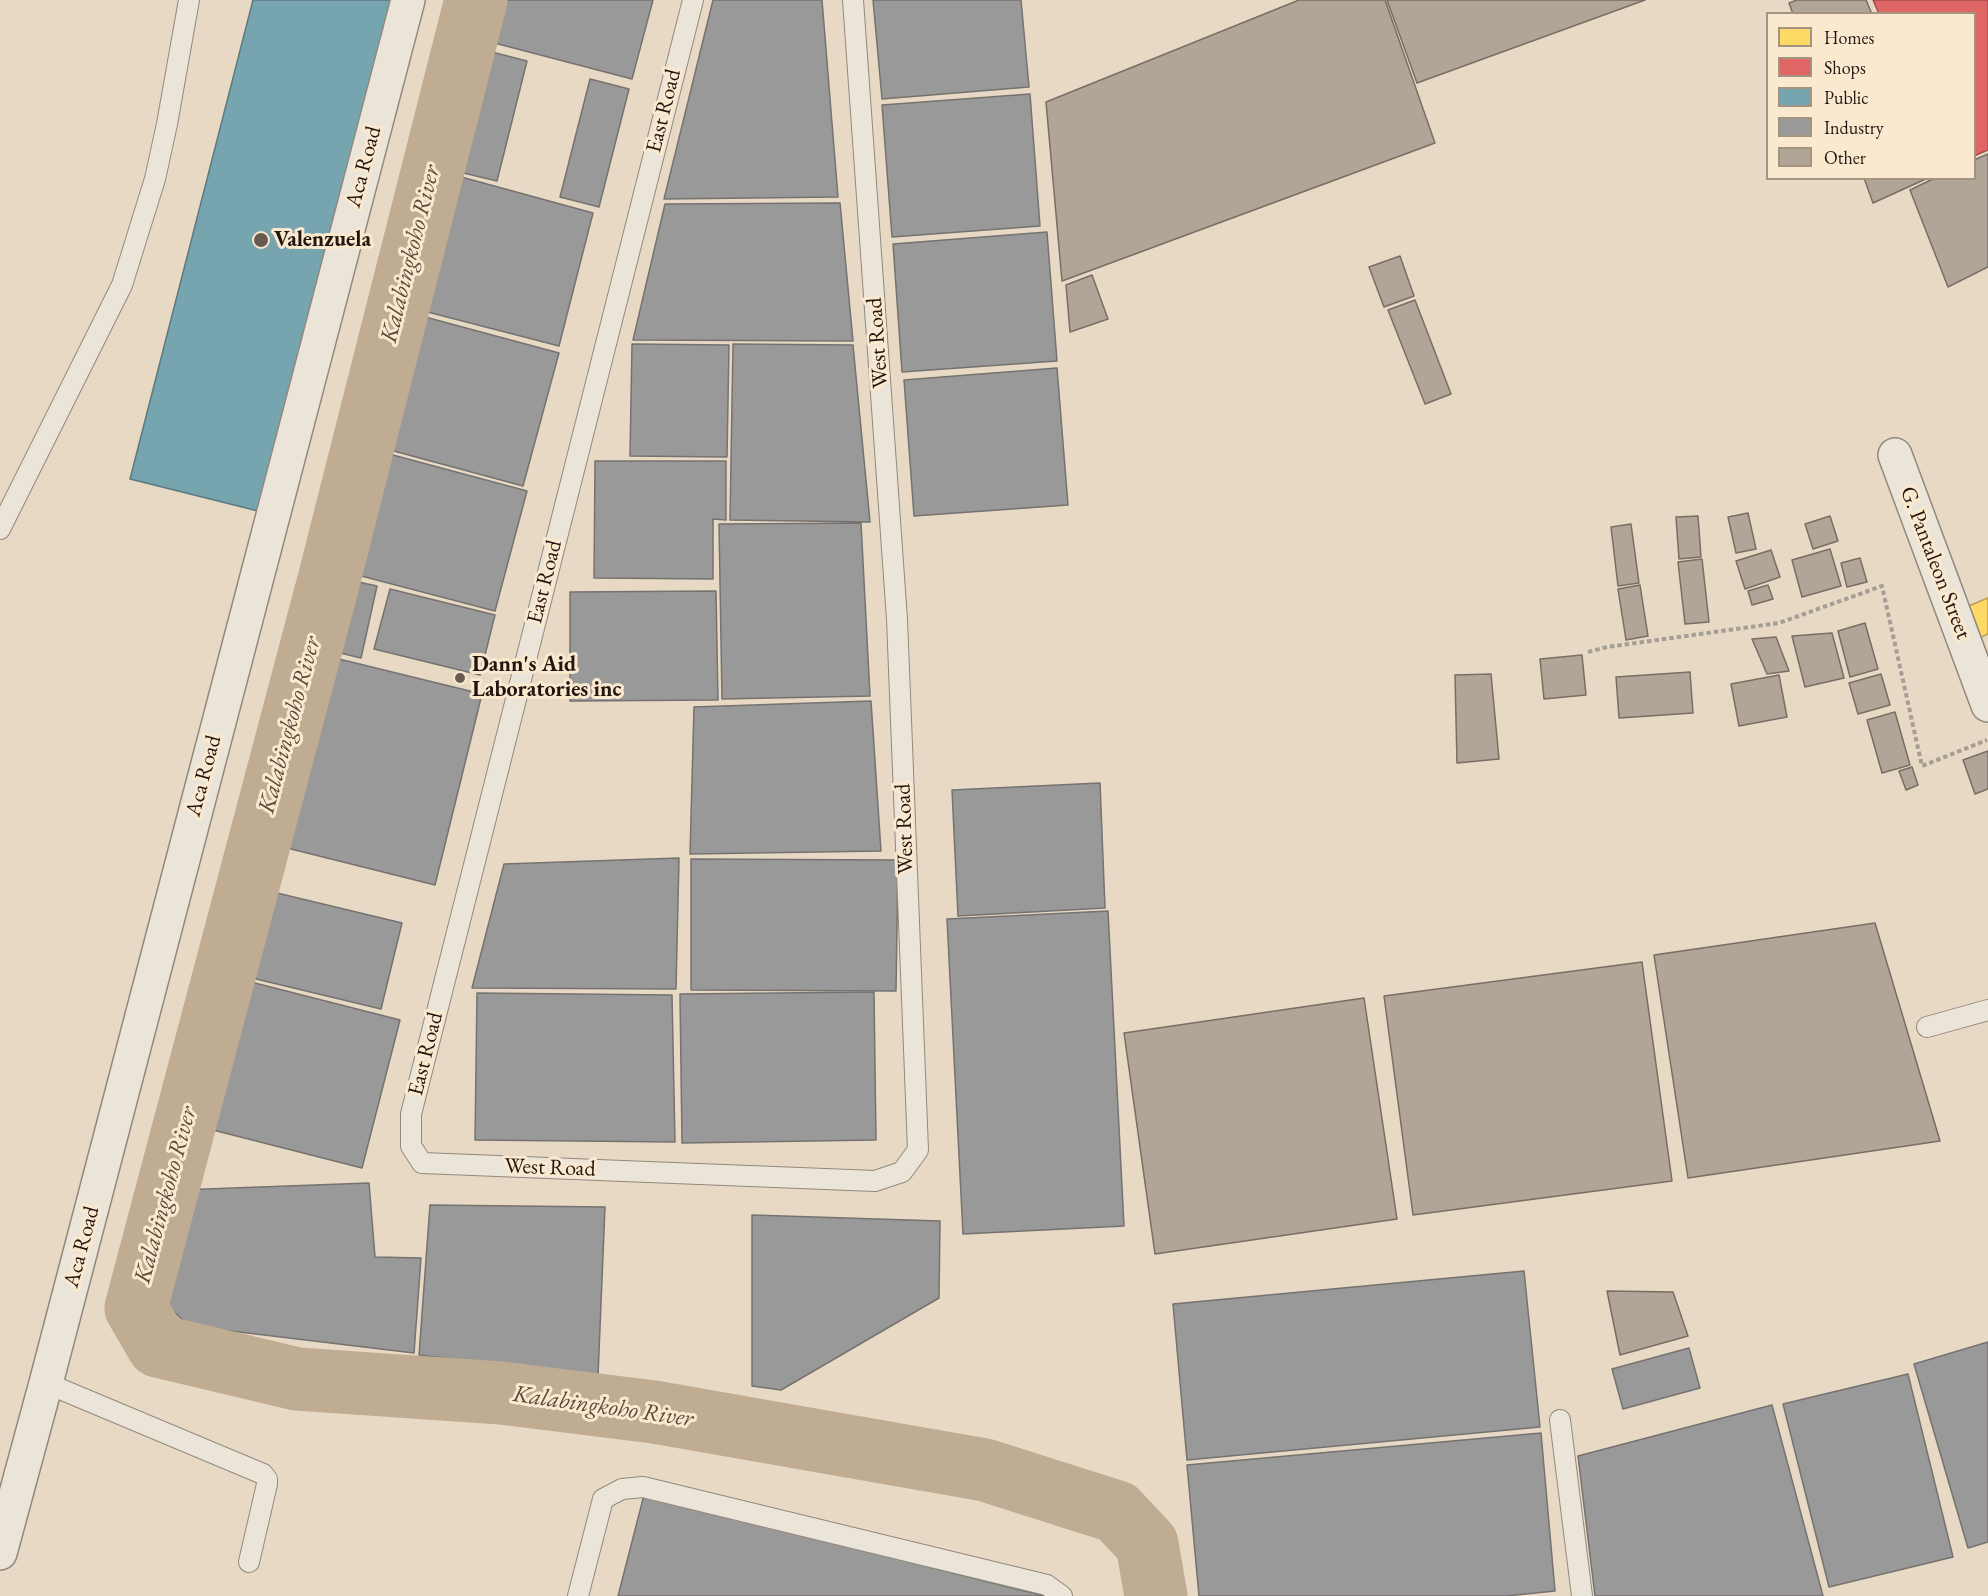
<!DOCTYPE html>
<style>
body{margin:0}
#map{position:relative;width:1988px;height:1596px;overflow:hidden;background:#e8d9c4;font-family:"EB Garamond",serif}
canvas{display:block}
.legend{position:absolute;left:1766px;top:12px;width:210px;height:168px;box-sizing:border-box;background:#fae8cf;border:2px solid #a39482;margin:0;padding:8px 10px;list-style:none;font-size:18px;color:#21160f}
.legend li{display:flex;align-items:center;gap:12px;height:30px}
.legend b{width:30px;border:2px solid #a39482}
</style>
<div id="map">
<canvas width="1988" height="1596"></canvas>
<ul class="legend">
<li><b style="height:16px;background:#ffd966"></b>Homes</li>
<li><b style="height:16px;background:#e06666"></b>Shops</li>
<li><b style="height:16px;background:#76a5af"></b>Public</li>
<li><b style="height:16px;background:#999"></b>Industry</li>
<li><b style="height:16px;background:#b0a597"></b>Other</li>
</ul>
</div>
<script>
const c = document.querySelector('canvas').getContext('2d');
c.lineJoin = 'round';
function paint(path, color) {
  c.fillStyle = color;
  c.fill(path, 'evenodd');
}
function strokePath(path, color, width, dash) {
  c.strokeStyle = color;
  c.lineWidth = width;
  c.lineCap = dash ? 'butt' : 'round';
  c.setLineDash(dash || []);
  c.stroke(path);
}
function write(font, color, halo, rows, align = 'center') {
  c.font = font + ' "EB Garamond",serif';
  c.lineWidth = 6;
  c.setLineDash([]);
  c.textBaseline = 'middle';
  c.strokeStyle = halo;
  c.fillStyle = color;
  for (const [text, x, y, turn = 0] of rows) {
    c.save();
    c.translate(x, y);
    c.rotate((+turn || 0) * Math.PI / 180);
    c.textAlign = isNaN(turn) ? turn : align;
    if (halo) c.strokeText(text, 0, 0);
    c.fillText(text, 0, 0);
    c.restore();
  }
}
const homes = new Path2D(`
 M1988,598V634L1977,639L1964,608Z`);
paint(homes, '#ffd966');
strokePath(homes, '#bc9e4c', 1.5);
const shops = new Path2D(`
 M1873,0H1988V150L1974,156V14H1879Z`);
paint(shops, '#e06666');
strokePath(shops, '#a74e4c', 1.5);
const public = new Path2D(`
 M253,0H392L262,512L130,479Z`);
paint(public, '#76a5af');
strokePath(public, '#5c7a7f', 1.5);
const industry = new Path2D(`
 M494,0H653L632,79L483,40Z
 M713,0H822L838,197L664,199Z
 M873,0H1021L1029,87L882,99Z
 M484,50L527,61L497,181L455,171Z
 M590,79L629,89L599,207L560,197Z
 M1030,94L1040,226L892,237L882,105Z
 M454,175L593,213L559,346L416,309Z
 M840,203L853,341L633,340L665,204Z
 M1047,232L1057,361L902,372L893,244Z
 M414,314L559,353L523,486L379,447Z
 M632,344L729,345L727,457L630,456Z
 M733,344L853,345L870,522L730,520Z
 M1057,368L1068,505L914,516L904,380Z
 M378,451L527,491L495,611L346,572Z
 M595,461H726V520L713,519V579L594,578Z
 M861,523L870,696L722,699L719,524Z
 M349,580L377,586L361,658L332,651Z
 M390,589L495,615L480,675L374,649Z
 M716,591L718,700L570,701V592Z
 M335,658L482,694L435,885L287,848Z
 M871,701L881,851L690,854L694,707Z
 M1100,783L1105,908L958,916L952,790Z
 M679,858L676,989L472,988L504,864Z
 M691,859L898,860L896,991L691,990Z
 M273,892L402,923L381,1009L252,978Z
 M1108,911L1124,1226L963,1234L947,919Z
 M251,982L400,1020L362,1168L213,1130Z
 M874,992L876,1140L682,1143L680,994Z
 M477,993L672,995L675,1142L475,1140Z
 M369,1183L375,1257L421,1258L414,1353L189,1326L155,1294L163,1261L174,1244L179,1190Z
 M430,1205L605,1207L598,1376L419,1355Z
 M752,1215L940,1221L939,1298L781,1390L752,1386Z
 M1524,1271L1540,1427L1187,1460L1173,1304Z
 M1988,1342V1542L1968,1548L1914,1364Z
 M1689,1348L1700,1388L1623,1409L1612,1369Z
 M1908,1374L1953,1557L1829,1587L1783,1404Z
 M1772,1405L1823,1596H1595L1578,1456Z
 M1541,1433L1555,1591L1506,1596H1199L1187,1465Z
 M644,1495L1044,1596H618Z`);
paint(industry, '#999');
strokePath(industry, '#757270', 1.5);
strokePath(new Path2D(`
 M476,0L329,580L136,1308L158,1346L297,1379L501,1393L654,1412L985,1470L1117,1512L1147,1544L1156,1596`), '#bfac92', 63);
const building = new Path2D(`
 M1299,0H1385L1435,143L1062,281L1046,102Z
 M1387,0H1645L1417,83Z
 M1797,0H1866L1872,14H1793L1789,3Z
 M1988,154V267L1948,287L1910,190L1935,178H1974V160Z
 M1864,178H1928L1873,203Z
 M1400,256L1414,296L1384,307L1369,267Z
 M1092,275L1108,319L1070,332L1066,285Z
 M1415,300L1451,394L1425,404L1388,310Z
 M1748,513L1756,549L1736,553L1728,517Z
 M1698,516L1701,557L1679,559L1676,517Z
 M1830,516L1838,541L1813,549L1805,524Z
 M1631,524L1639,583L1618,586L1611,527Z
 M1830,549L1841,586L1802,597L1792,560Z
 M1771,550L1780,577L1745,589L1736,561Z
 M1860,558L1867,582L1847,587L1841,563Z
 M1702,559L1709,622L1685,624L1678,562Z
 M1640,585L1648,636L1626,640L1618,589Z
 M1768,585L1773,599L1752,605L1748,591Z
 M1865,623L1878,669L1850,677L1838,631Z
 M1832,633L1844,678L1805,687L1792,636Z
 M1776,637L1789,671L1767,674L1752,639Z
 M1582,655L1586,695L1544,699L1540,659Z
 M1690,672L1693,713L1619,718L1616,677Z
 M1491,674L1499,759L1457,763L1455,675Z
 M1881,674L1890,705L1858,714L1849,683Z
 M1779,675L1787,717L1739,726L1731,684Z
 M1895,712L1910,765L1882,773L1867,720Z
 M1988,751V789L1975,794L1963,760Z
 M1912,767L1918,785L1906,790L1899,771Z
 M1875,923L1940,1141L1688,1178L1654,955Z
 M1642,962L1672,1181L1413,1215L1384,996Z
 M1364,998L1397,1219L1155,1254L1124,1033Z
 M1607,1291L1673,1292L1688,1336L1620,1355Z`);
paint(building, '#b0a597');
strokePath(building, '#776e64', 1.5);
const lane = new Path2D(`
 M693,0L411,1114V1146L422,1163L875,1181L902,1172L918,1150L897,619L853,0
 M0,529L122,285L155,179L167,124L189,0
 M1927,1027L1988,1010
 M46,1383L263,1474L267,1479V1484L249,1562
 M1560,1420L1582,1596
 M578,1596L603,1499L622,1489L643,1487L1047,1585L1062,1596`);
const street = new Path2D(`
 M1895,455L1988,705
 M0,1553L46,1383L408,0`);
strokePath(lane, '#92897c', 22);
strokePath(street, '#92897c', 36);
strokePath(new Path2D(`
 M1588,652L1607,647L1779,623L1882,586L1922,766L1987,740`), '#a49e95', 4, [4.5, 3]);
strokePath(lane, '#ebe4d9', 20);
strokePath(street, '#ebe4d9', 33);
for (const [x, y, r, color] of [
 [261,240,8,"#675a4e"],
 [460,678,6,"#675a4e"]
]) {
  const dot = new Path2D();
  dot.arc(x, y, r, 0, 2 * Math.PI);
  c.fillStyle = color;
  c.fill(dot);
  strokePath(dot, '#fae8cf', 2);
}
write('22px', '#21160f', '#fae8cf', [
 ["East Road",664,111,-76],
 ["Aca Road",364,167,-75],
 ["West Road",878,343,-94],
 ["G. Pantaleon Street",1935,563,69],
 ["East Road",545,582,-76],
 ["Aca Road",204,776,-75],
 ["West Road",905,829,-92],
 ["East Road",426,1054,-76],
 ["West Road",550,1168,2],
 ["Aca Road",82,1247,-75]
]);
write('bold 22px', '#21160f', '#fae8cf', [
 ["Valenzuela",274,240],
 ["Dann's Aid",472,665],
 ["Laboratories inc",472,690]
], 'left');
write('italic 24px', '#594a3b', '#fae8cf', [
 ["Kalabingkoho River",411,254,-76],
 ["Kalabingkoho River",290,725,-75],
 ["Kalabingkoho River",166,1195,-75],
 ["Kalabingkoho River",603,1407,8]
]);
</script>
